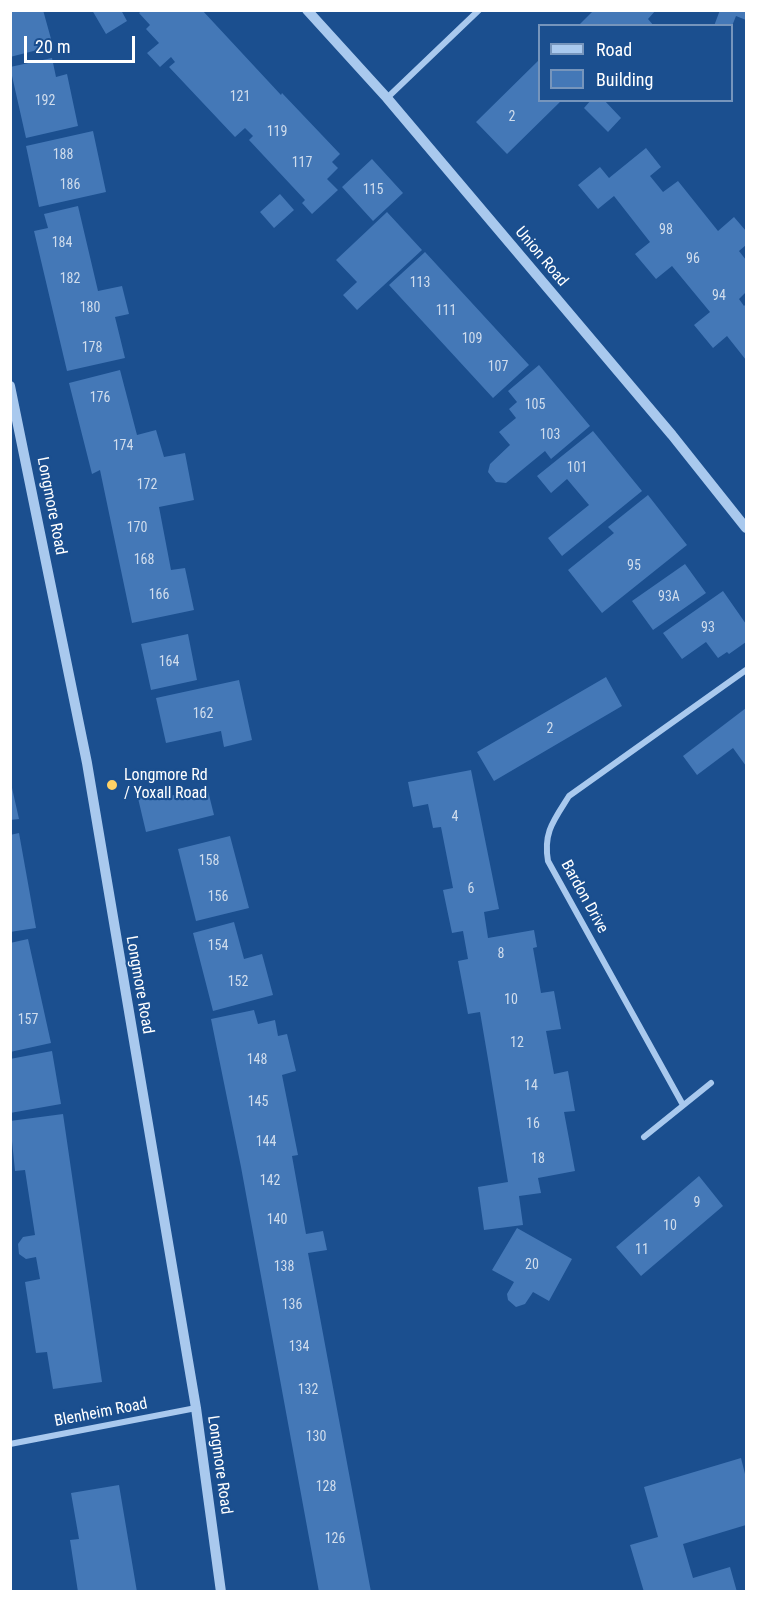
<!DOCTYPE html>
<style>
body{margin:0}
#map{position:relative;width:757px;height:1602px;overflow:hidden;background:#1b4f8f;font-family:"Roboto Condensed",sans-serif}
canvas{display:block}
.frame{position:absolute;inset:0;border:12px solid #fff;pointer-events:none}
.legend{position:absolute;left:538px;top:24px;width:195px;height:78px;box-sizing:border-box;background:#1b4f8f;border:2px solid #7695bc;margin:0;padding:8px 10px;list-style:none;font-size:18px;color:#fff}
.legend li{display:flex;align-items:center;gap:12px;height:30px}
.legend b{width:30px;border:2px solid #7695bc}
.scale{position:absolute;left:24px;top:36px;width:111px;height:27px;box-sizing:border-box;border:3px solid #fff;border-top:0;padding-left:8px;font-size:18px;line-height:21px;white-space:nowrap;color:#fff;-webkit-text-stroke:4px #1b4f8f;paint-order:stroke}
</style>
<div id="map">
<canvas width="757" height="1602"></canvas>
<div class="frame"></div>
<ul class="legend">
<li><b style="height:8px;background:#a9c9ee"></b>Road</li>
<li><b style="height:16px;background:#4478b7"></b>Building</li>
</ul>
<div class="scale">20 m</div>
</div>
<script>
const c = document.querySelector('canvas').getContext('2d');
c.lineJoin = 'round';
function paint(path, color) {
  c.fillStyle = color;
  c.fill(path, 'evenodd');
}
function strokePath(path, color, width, dash) {
  c.strokeStyle = color;
  c.lineWidth = width;
  c.lineCap = dash ? 'butt' : 'round';
  c.setLineDash(dash || []);
  c.stroke(path);
}
function write(font, color, halo, rows, align = 'center') {
  c.font = font + ' "Roboto Condensed",sans-serif';
  c.lineWidth = 4.5;
  c.setLineDash([]);
  c.textBaseline = 'middle';
  c.strokeStyle = halo;
  c.fillStyle = color;
  for (const [text, x, y, turn = 0] of rows) {
    c.save();
    c.translate(x, y);
    c.rotate((+turn || 0) * Math.PI / 180);
    c.textAlign = isNaN(turn) ? turn : align;
    if (halo) c.strokeText(text, 0, 0);
    c.fillText(text, 0, 0);
    c.restore();
  }
}
paint(new Path2D(`
 M10,10H43L53,46L10,57Z
 M92,10H121L127,21L106,34Z
 M142,10H202L281,95L282,93L340,154L332,162L338,168L327,179L338,190L312,214L302,203L305,200L249,140L253,136L245,128L235,137L169,67L175,62L171,57L160,67L147,53L159,43L146,29L150,25L139,13Z
 M594,10H656L648,19L654,26H578Z
 M720,10H746V20L736,16L732,26H714Z
 M52,58L56,77L67,74L78,126L26,138L10,67Z
 M540,59V100H562L507,154L476,122Z
 M591,100H604L621,118L608,132L584,108Z
 M93,131L106,192L39,207L26,146Z
 M646,148L661,167L650,176L663,192L678,181L718,231L734,217L746,231V245L739,251L746,260V292L739,299L744,306L746,304V360L727,336L713,348L694,325L710,312L672,266L656,279L635,254L650,242L614,196L598,209L578,185L600,167L609,178Z
 M372,159L403,193L373,221L342,187Z
 M280,194L294,210L274,228L260,212Z
 M78,206L98,291L122,286L129,314L115,317L125,358L67,371L34,231L48,228L44,214Z
 M387,212L422,250L357,310L343,295L357,282L336,260Z
 M425,252L529,365L493,398L389,285Z
 M539,365L590,426L551,459L545,451L506,483L496,482L488,472L490,464L510,445L499,432L516,418L509,409L517,402L508,391Z
 M120,370L137,435L156,430L164,457L185,453L194,500L159,507L171,570L185,568L194,610L132,623L100,470L92,474L69,383Z
 M593,431L642,491L562,556L548,538L589,505L567,479L551,493L537,476Z
 M648,495L687,545L602,613L568,570L614,533L608,527Z
 M685,564L706,593L653,630L632,601Z
 M723,591L746,624V642L729,654L727,652L718,658L706,642L682,659L663,633Z
 M188,634L197,680L151,690L141,644Z
 M606,677L622,706L494,781L477,752Z
 M239,680L252,740L224,747L221,731L166,743L156,698Z
 M746,708V766L733,748L697,775L683,756Z
 M471,770L499,909L484,912L488,938L534,930L537,947L533,948L541,993L554,991L561,1029L546,1031L554,1074L568,1071L575,1111L564,1112L575,1171L538,1178L541,1193L519,1196L523,1225L484,1230L478,1187L508,1182L489,1065L480,1012L468,1014L458,961L468,959L463,931L452,933L443,890L453,888L441,827L433,828L428,804L413,807L408,782Z
 M10,779L19,819L10,820Z
 M207,787L214,815L146,832L137,794L164,788L166,797Z
 M19,833L36,928L10,932V835Z
 M230,836L249,908L196,921L178,849Z
 M234,922L244,959L262,954L273,995L213,1011L193,933Z
 M28,939L51,1043L10,1052V943Z
 M254,1010L258,1024L275,1020L278,1036L287,1034L296,1071L282,1075L298,1155L292,1156L306,1234L323,1231L327,1250L308,1253L371,1592H319L241,1167L211,1019Z
 M52,1051L61,1104L10,1113V1059Z
 M63,1114L102,1382L53,1389L47,1352L36,1353L25,1282L40,1279L36,1257L26,1259L19,1254L18,1244L23,1237L35,1235L25,1170L15,1171L10,1121Z
 M699,1176L723,1206L641,1276L616,1247Z
 M517,1228L572,1259L549,1301L533,1292L525,1304L516,1307L508,1300L507,1294L514,1282L492,1270Z
 M741,1458L746,1478V1525L683,1544L693,1578L730,1567L737,1592H644L630,1545L658,1537L644,1487Z
 M119,1485L137,1592H78L70,1540L79,1539L71,1493Z`), '#4478b7');
strokePath(new Path2D(`
 M387,98L479,10
 M683,1105L548,861C543,832 554,820 569,796L746,670
 M644,1137L711,1083
 M10,1444L196,1408`), '#a9c9ee', 6);
strokePath(new Path2D(`
 M307,10L387,98L672,435L746,528
 M10,386L87,763L196,1408L221,1592`), '#a9c9ee', 10);
for (const [x, y, r, color] of [
 [112,785,6,"#ffd166"]
]) {
  const dot = new Path2D();
  dot.arc(x, y, r, 0, 2 * Math.PI);
  c.fillStyle = color;
  c.fill(dot);
  strokePath(dot, '#1b4f8f', 2);
}
write('14px', '#d0dded', null, [
 ["121",240,97],
 ["192",45,101],
 ["2",512,117],
 ["119",277,132],
 ["188",63,155],
 ["117",302,163],
 ["186",70,185],
 ["115",373,190],
 ["98",666,230],
 ["184",62,243],
 ["96",693,259],
 ["182",70,279],
 ["113",420,283],
 ["94",719,296],
 ["180",90,308],
 ["111",446,311],
 ["109",472,339],
 ["178",92,348],
 ["107",498,367],
 ["176",100,398],
 ["105",535,405],
 ["103",550,435],
 ["174",123,446],
 ["101",577,468],
 ["172",147,485],
 ["170",137,528],
 ["168",144,560],
 ["95",634,566],
 ["166",159,595],
 ["93A",669,597],
 ["93",708,628],
 ["164",169,662],
 ["162",203,714],
 ["2",550,729],
 ["4",455,817],
 ["158",209,861],
 ["6",471,889],
 ["156",218,897],
 ["154",218,946],
 ["8",501,954],
 ["152",238,982],
 ["10",511,1000],
 ["157",28,1020],
 ["12",517,1043],
 ["148",257,1060],
 ["14",531,1086],
 ["145",258,1102],
 ["16",533,1124],
 ["144",266,1142],
 ["18",538,1159],
 ["142",270,1181],
 ["9",697,1203],
 ["140",277,1220],
 ["10",670,1226],
 ["11",642,1250],
 ["20",532,1265],
 ["138",284,1267],
 ["136",292,1305],
 ["134",299,1347],
 ["132",308,1390],
 ["130",316,1437],
 ["128",326,1487],
 ["126",335,1539]
]);
write('16px', '#fff', '#1b4f8f', [
 ["Union Road",541,257,50],
 ["Longmore Road",51,506,79],
 ["Bardon Drive",584,897,61],
 ["Longmore Road",139,985,80],
 ["Blenheim Road",101,1413,-11],
 ["Longmore Road",219,1465,82]
]);
write('16px', '#fff', '#1b4f8f', [
 ["Longmore Rd",124,776],
 ["/ Yoxall Road",124,794]
], 'left');
</script>
